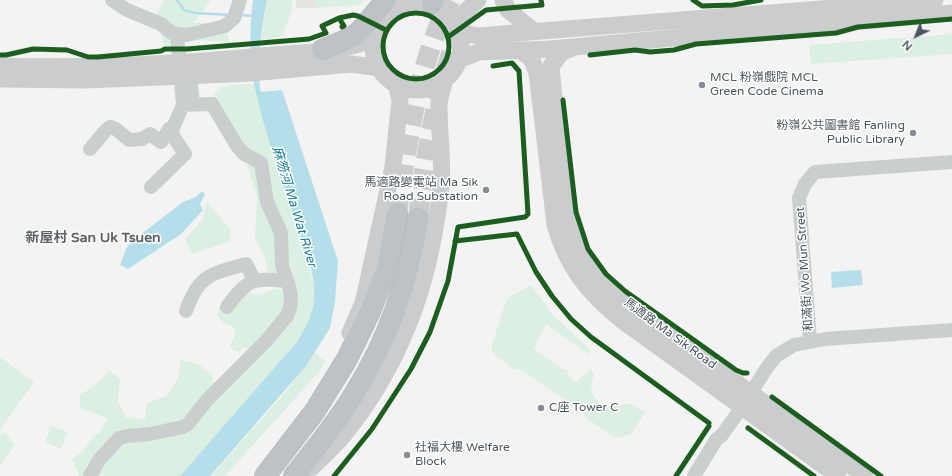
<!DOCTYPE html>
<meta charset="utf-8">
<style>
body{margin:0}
#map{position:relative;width:952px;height:476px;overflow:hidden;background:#f4f3f3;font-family:"Varela Round",sans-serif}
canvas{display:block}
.north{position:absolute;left:896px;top:16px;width:40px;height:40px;-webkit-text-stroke:3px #fff;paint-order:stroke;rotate:223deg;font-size:11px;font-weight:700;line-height:16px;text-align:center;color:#4c565e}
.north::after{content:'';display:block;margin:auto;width:14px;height:18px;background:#4c565e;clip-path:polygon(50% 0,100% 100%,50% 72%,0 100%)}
</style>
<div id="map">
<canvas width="952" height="476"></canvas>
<div class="north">N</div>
</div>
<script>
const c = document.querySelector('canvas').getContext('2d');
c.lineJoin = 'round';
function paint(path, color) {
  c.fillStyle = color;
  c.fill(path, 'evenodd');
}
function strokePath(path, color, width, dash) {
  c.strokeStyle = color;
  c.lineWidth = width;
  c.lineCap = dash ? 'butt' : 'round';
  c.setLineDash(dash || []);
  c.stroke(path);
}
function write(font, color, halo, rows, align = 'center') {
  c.font = font + ' "Varela Round","Noto Sans SC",sans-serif';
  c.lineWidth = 3;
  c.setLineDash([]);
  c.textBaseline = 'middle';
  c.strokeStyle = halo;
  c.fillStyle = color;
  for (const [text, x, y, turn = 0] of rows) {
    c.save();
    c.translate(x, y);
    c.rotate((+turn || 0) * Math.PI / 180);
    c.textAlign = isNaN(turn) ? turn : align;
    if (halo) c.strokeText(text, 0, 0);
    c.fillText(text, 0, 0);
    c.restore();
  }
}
paint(new Path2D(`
 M296,0H315V8H296Z`), '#e4e4e1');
paint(new Path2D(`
 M164,0H211L193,23L226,24L229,40L231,42L193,40L164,46L156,16Z
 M267,0H292V8L283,36L261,40Z
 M315,0H364L359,5L315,8Z
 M952,34V54L811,64L809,45Z
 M252,84L254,85L273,151L303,242L313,283L314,297L312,313L306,329L296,343L180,476H79L72,458C89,451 86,439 101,432L107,418L80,408V394C93,389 101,380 109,370L120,379L118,402L126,418L145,419L147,403L167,396L179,376L180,360L198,364L212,375L214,389L179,422L174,432L188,429L200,418L214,396L257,355L267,344V336H261L249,349L244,347L239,352L233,350L230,346L235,335L234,328L222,322L217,314L220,307L230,312L234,308L235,302L245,293L260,294L278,288L283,291L286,296L290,297L294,292L291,278L276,270L278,278L275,282L269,278L265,258L255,237L257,197L247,165L250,164C266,175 260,200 266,217C268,223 274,230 278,236L285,230L271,202L270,184L264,159L248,151L240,143L214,96C219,82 240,85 252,84Z
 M207,202L231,230L229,242L192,254L185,239L202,220Z
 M531,285L553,315L590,350L588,354L546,324L534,349L563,369L568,370V376L576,382L591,369L594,373L591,386L592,393L599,403L611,407L630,403L645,413L630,435L615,438L585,417L584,413L520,369L515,370L496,356L491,348L507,298Z
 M315,353L325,361L319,372L225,476H211L284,394Z
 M0,357L34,382L0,430Z
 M51,426L68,432L61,449L45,442Z
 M5,433L15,445L0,466V435Z`), '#dbefe2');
paint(new Path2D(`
 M253,0H267C262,25 255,67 261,92L282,90L338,261L335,302L330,328L306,366L210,476H180L296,343C306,328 314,314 314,295C315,272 304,247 297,225C283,183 267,140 257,97C249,66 249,31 253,0Z
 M202,191L205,194L200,204L203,210L181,234L128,269L120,265L126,249L131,242L183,202L196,197Z
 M861,270L863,285L832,288L831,272Z`), '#b4dee9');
strokePath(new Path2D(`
 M177,0L184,10L195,13L231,15
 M240,15L254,16`), '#b4dee9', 2.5);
strokePath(new Path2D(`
 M397,214C407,142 418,66 450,0
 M418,219C425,150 439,80 465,15`), '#caccce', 20, [20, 10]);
const highway = new Path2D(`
 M432,4L433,0
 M322,50L351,38L361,30L386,0
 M265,476L315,411L347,359L369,314L387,268L397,214
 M294,476C315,449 338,422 355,393C389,338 408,283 418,219`);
strokePath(highway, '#b9bdc2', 22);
strokePath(new Path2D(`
 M112,0L127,10L161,24L172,33L187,35L225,26L234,18L240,0
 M189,66L193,104
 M90,149L106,130L110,127L116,129L129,140L142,139L150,134L161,142L169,129L172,130
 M151,187L185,154L173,136L172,130L183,105L177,34
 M227,307C248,278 253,278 287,281
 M186,311C199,274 211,274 246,264L254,280
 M810,340L799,198L805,184L815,172L952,162
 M90,476L99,460L119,438L128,436L150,434L183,427L188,424L208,399L266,341L287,316L290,308L291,297L289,286L282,266L281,233L267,202L261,163L244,154L237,146L212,104L183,105
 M694,476L716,440L722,435L742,407L766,369L776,356L794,345L825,339L952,330`), '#cbcecf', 14);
strokePath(new Path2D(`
 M503,0L508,10L534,31
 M373 46a44 44 0 1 1 88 0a44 44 0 1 1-88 0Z
 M454,22L478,0
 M459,32L478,36L935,0
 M575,47L562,52L551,66L563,192L571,233L586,264L615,295L865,476
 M519,50L531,58L537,73L555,224C566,266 589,294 623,321L838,476
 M458,60L479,52L550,49L952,13
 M0,66C91,69 182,64 273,55C306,52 344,53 374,38
 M0,79L84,80L160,77L250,73L351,64L380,68
 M350,333L363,303L393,167L400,100L396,84
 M305,474C319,460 335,447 347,431C396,369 424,300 436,222C438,210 440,198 441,186C444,152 436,118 440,83`), '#caccce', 17);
strokePath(highway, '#bec2c6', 20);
strokePath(new Path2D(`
 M693,0L702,6L733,5L761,0
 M383 46a33 33 0 1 1 66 0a33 33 0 1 1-66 0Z
 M342,27L344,26L339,18L353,15L358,16L386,30
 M448,37L486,10L542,5L541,0
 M0,55H6L33,49L67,50L88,57H98L161,51L165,49H187L309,39L326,33L322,26L339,18
 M590,55L635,50L650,52L674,50L696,44L836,33L858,27L952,19
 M563,100L576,212L588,249L606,274L625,291L736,370L743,373H747
 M455,241L517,234L536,272L552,296L571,319L591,337L709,423
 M772,397L881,476
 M748,428L814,476
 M334,476L372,429L411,369L430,332L448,281L458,227L525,217L528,214L519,71L512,63L493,66
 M676,476L709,426`), '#1b5e20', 5);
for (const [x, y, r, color] of [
 [702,85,4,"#878d92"],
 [913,133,4,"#878d92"],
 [486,190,4,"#878d92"],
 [541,408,4,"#878d92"],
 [407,455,4,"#878d92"]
]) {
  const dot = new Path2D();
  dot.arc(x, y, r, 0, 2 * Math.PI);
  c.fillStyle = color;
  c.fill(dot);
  strokePath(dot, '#fff', 1.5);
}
write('12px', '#4c565e', '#fff', [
 ["MCL 粉嶺戲院 MCL",710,78],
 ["Green Code Cinema",710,92],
 ["粉嶺公共圖書館 Fanling",905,126,"right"],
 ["Public Library",905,140,"right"],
 ["馬適路變電站 Ma Sik",478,183,"right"],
 ["Road Substation",478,197,"right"],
 ["C座 Tower C",549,408],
 ["社福大樓 Welfare",415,448],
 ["Block",415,462]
], 'left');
write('12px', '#4c565e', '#fff', [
 ["和滿街 Wo Mun Street",805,269,-94],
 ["馬適路 Ma Sik Road",670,334,36]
]);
write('italic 13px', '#1a809b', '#fff', [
 ["麻笏河 Ma Wat River",294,207,73]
]);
write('bold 14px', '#5f6367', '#fff', [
 ["新屋村 San Uk Tsuen",93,238]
]);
</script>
